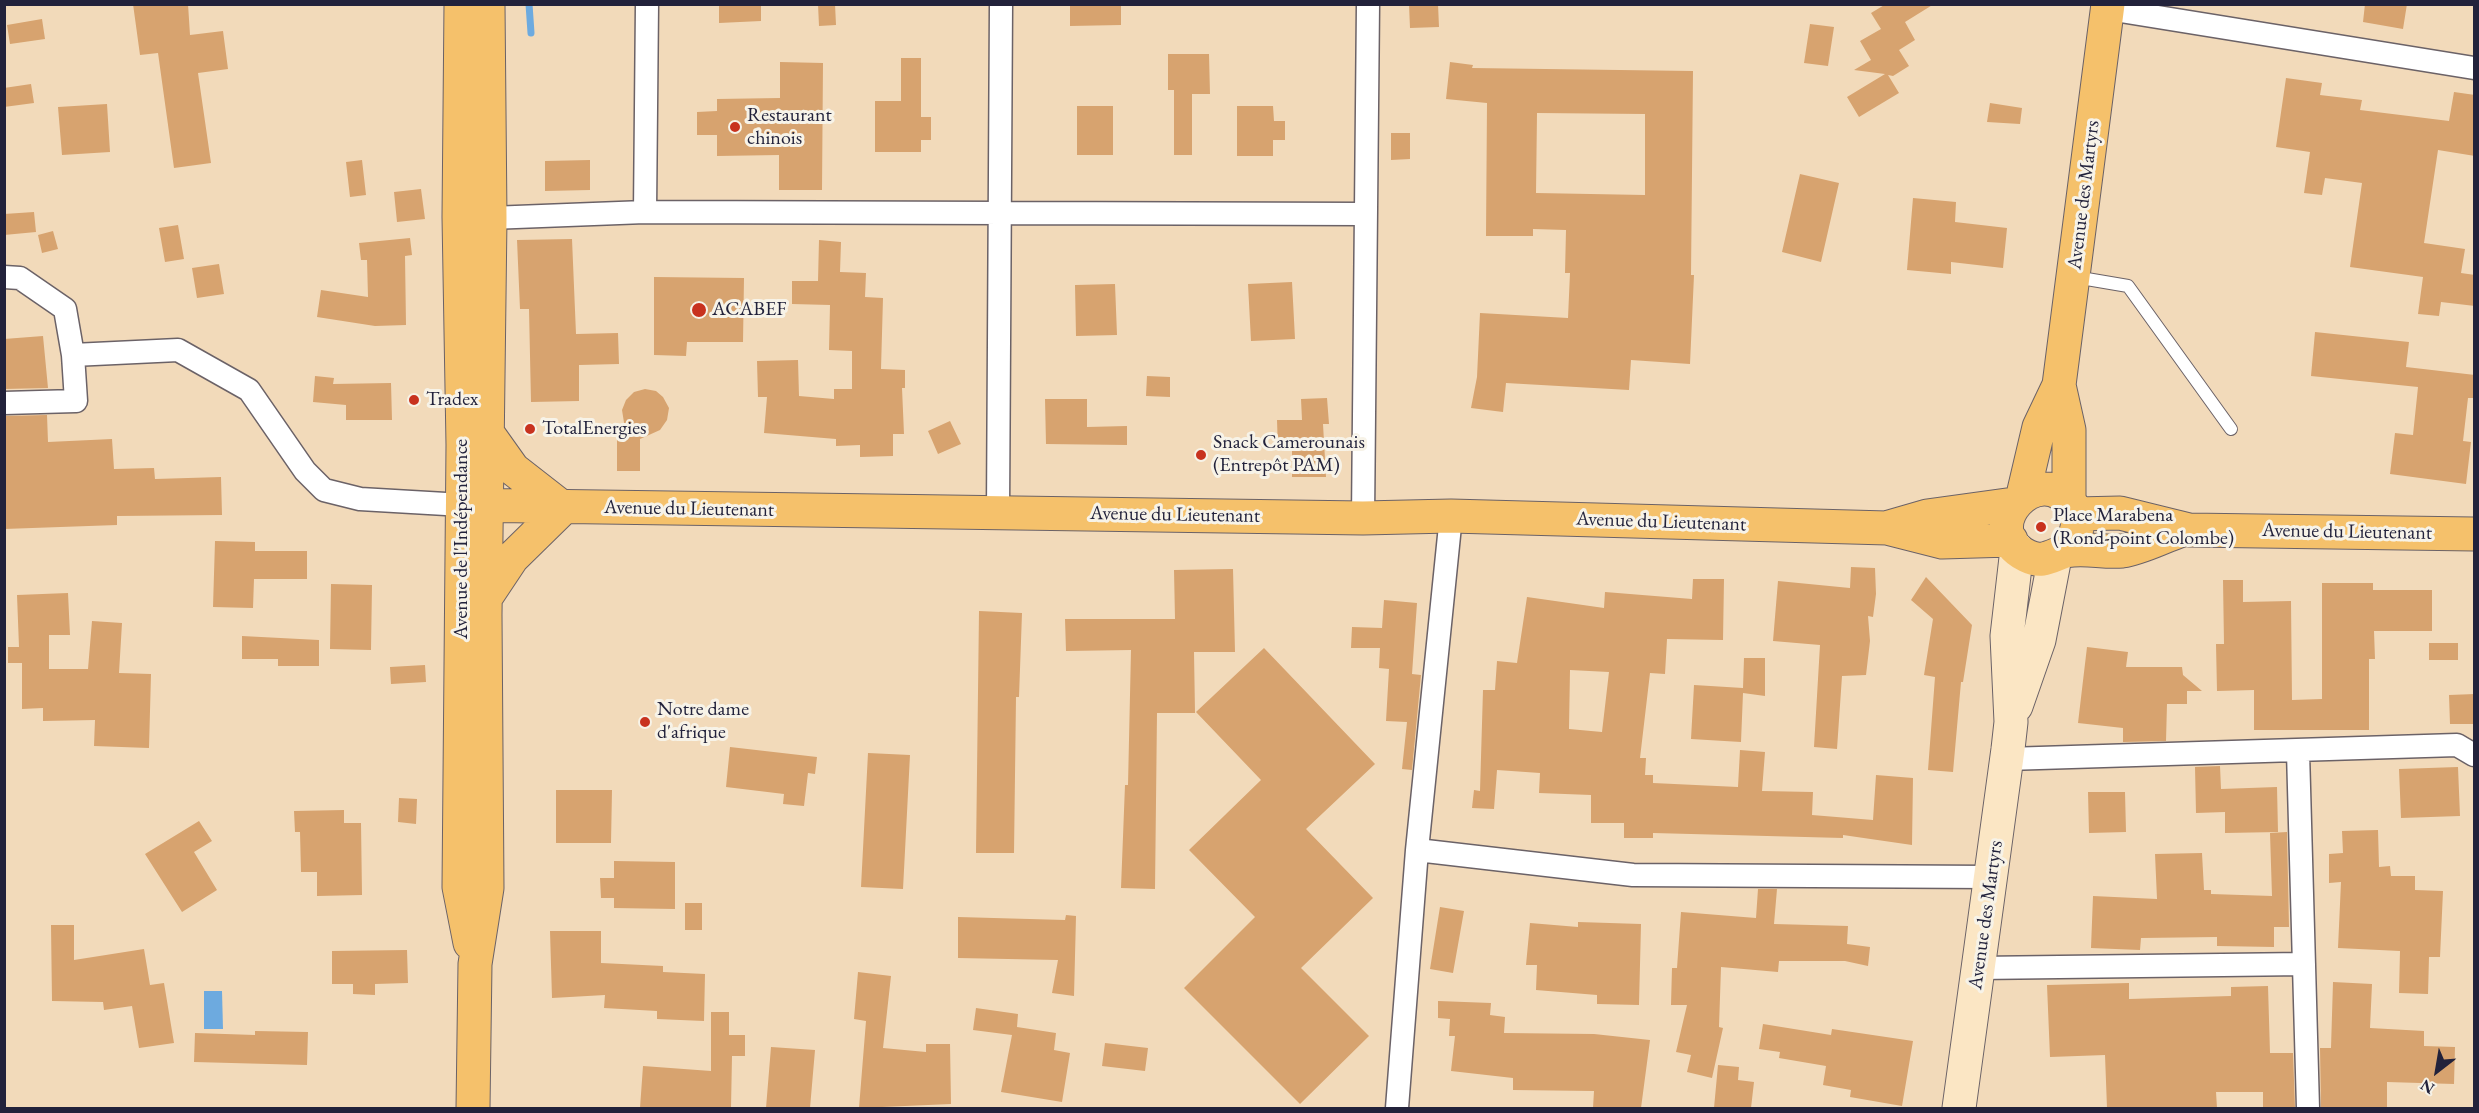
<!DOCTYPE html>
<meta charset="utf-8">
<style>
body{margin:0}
#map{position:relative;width:2479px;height:1113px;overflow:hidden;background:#f2daba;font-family:"EB Garamond",serif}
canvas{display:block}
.frame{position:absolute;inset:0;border:6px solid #22223b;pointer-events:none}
.north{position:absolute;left:2407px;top:1041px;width:60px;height:60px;-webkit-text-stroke:4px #f7f3e8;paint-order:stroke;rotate:211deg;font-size:16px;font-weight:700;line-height:24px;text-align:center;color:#22223b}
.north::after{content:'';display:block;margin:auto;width:21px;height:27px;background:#22223b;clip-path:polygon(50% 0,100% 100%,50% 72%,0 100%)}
</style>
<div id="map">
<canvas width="2479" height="1113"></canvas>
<div class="frame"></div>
<div class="north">N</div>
</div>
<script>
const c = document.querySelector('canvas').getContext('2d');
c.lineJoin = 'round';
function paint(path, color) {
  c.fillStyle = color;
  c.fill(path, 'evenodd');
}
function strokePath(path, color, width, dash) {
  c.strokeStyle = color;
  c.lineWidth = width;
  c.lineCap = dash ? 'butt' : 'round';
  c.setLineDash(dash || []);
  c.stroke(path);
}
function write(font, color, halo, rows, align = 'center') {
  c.font = font + ' "EB Garamond",serif';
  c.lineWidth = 6;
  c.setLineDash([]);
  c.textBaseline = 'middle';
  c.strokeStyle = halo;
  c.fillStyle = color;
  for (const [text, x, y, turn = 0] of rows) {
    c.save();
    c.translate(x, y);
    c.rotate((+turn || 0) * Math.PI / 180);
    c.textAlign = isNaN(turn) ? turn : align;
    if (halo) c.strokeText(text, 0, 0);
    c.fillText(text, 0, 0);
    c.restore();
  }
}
paint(new Path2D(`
 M204,991H222L223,1029H204Z`), '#6daadf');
strokePath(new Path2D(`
 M529,4L531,33`), '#6daadf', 7);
paint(new Path2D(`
 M133,4H188L190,35L223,31L228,69L198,73L211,163L174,168L158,53L140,55Z
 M719,4H761V21L719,23Z
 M818,4H835L836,25L819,26Z
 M1070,4H1121V25L1070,26Z
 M1409,4H1438L1439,27L1410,28Z
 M1886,4H1934L1905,22L1915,40L1899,50L1909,66L1893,76L1888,75L1899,93L1859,117L1847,97L1885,74L1854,70L1871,60L1860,41L1881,29L1871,13Z
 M2365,4H2407L2403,29L2363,22Z
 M42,19L45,39L10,44L7,25Z
 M1810,24L1834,27L1828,66L1804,63Z
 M1168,54H1209L1210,94H1192V155H1174V90H1168Z
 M901,58H921V117H931V140H921V152H875V101H901Z
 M780,62L823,63L822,190H779V155L717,156V135H697V112L717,111V99L780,98Z
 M1450,62L1473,65L1472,68L1693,71L1691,275H1694L1690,364L1631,360L1629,390L1506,383L1503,412L1471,408L1477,377L1480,313L1568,318L1570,273H1565L1566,230L1533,229V236H1486L1487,103L1446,99ZM1537,113L1645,114V195L1536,193Z
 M2286,78L2322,83L2320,95L2362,100L2360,110L2449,121L2454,92L2475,95V156L2438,150L2424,243L2465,249L2461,273L2475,275V306L2441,302L2439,316L2418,314L2423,277L2350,267L2362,183L2325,178L2322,195L2304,193L2310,152L2276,147Z
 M31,84L34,103L4,107V88Z
 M1990,103L2022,108L2020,124L1987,122Z
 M107,104L110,152L62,155L58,107Z
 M1077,106H1113V155H1077Z
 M1237,106H1273L1274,121H1285V140H1273V156H1237Z
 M1391,133H1410V159L1391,160Z
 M362,160L366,195L350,197L346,162Z
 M590,160V190L545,191V161Z
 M1800,174L1839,183L1821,262L1782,252Z
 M421,189L425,219L397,222L394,192Z
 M1913,198L1956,202L1955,222L2007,228L2003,268L1951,262V274L1907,270Z
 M34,212L36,232L4,235V214Z
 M178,225L184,259L165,262L159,228Z
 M53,231L58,249L42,253L38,235Z
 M410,238L412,255L405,256L406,325L375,326L317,317L321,290L368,297L367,260H361L359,243Z
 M572,239L576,334L618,333L619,364L579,365V401L531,402L529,309H520L517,240Z
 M819,240L841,242L840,272L866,273L865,297L883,298L881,369L905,370V388H902L904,434H893V456L860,457V445L836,446V439L764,433L767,397H758L757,361L798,360L799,396L834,399V389H852V351L829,350L830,305L792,304V281H818Z
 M219,264L224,294L197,298L192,268Z
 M654,277L744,278L743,342H687L686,356L654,355Z
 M1292,282L1295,339L1251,341L1248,284Z
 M1115,284L1117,335L1076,336L1075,285Z
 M2315,332L2409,342L2406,367L2475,375V398H2468L2463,441L2471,442L2466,484L2390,474L2395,433L2413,435L2418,387L2311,376Z
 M43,336L48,388L4,389V339Z
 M315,376L334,378L333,384L391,383L392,420H346V405L313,402Z
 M1147,376L1170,377V397L1146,396Z
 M645,389L656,391L663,397L669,408L667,420L660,430L640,439V471H617V435H626L622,410L626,400L634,392Z
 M1327,398L1329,424H1323L1326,477H1292V449L1278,450L1277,420H1302L1301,399Z
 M1045,399H1087V427L1127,426V445L1046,444Z
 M47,415L48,442L112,439L114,469L154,468L155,479L221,477L222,515L117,516V525L4,529V416Z
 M950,421L961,444L938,454L928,431Z
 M215,541L255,542V551H307V579H254L253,608L213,607Z
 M1851,567L1875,568L1876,594L1873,617L1868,616L1870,641L1866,675L1842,676L1837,749L1814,747L1820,645L1773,641L1778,581L1850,588Z
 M1233,569L1235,652H1194L1195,713H1157L1155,889L1121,888L1125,785H1128L1131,650L1066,651L1065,619H1175L1174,570Z
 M1926,577L1972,625L1963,682H1961L1953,772L1928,770L1935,677L1924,675L1933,619L1911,600Z
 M1693,579H1724L1723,640L1667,639L1665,674L1650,673L1640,758H1646L1645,775H1653V783L1738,787L1740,750L1765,752L1762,791L1813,792L1812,815L1873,820L1876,775L1913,778L1912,845L1843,835V838L1653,833V838H1624V823H1591V795L1539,793L1540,773L1497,770L1494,809L1472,808L1474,790L1480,791L1483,690H1495L1497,661L1517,663L1527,597L1604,608L1605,592L1692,599ZM1570,670L1609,672L1602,732L1569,729Z
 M2223,580H2243V602L2291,601L2292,700L2322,699V583H2373V590H2432V631H2374L2375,659H2369V730H2254V690L2217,691L2216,644H2224Z
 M331,584L372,585L371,650L330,649Z
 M68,593L70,635H49V669H88L92,621L122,623L119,673L151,674L149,748L94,746L95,720L43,721V708L22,709V663H8V647H19L17,595Z
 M1384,600L1417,603L1412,674L1421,675L1412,770L1402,769L1407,722L1386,721L1389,669L1379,668L1380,648H1351L1352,627L1382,628Z
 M979,611L1022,613L1019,697H1016L1014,853H976Z
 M242,636L319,640V666H278V659H242Z
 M2429,643H2458V660H2429Z
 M2087,647L2128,652L2126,667H2182L2183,675L2202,691H2187V704H2167L2166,741L2123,742V728L2078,723Z
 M1264,648L1375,764L1306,829L1373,898L1301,968L1369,1036L1300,1104L1184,988L1255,917L1189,850L1261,780L1196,712Z
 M1744,658H1765V696L1743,693L1741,742L1691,739L1694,685L1743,688Z
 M425,665L426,682L391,684L390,667Z
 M2475,694V724H2450L2449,695Z
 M730,747L817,757L815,774L808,773L804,806L783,804L784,794L726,787Z
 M868,753L910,755L903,889L861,887Z
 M2220,766L2221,789L2277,787L2278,832L2225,833V812L2196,813L2195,767Z
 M2458,767L2460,816L2401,818L2399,769Z
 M556,790H612L611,843H556Z
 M2088,792H2125L2126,832L2089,833Z
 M399,798L417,799L416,824L398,822Z
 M344,810V823H361L362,895L317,896V872H301L300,832H295L294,811Z
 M199,821L212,841L194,852L217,890L182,912L145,854Z
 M2378,830L2379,867L2390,866L2391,876H2415V890L2443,891L2440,957H2429L2428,994L2399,993L2400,951L2338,948L2341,882L2329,883V854L2343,853L2342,831Z
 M2287,832L2289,927H2274V947L2217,946V937L2141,938L2140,950L2091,948L2093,896L2157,899L2155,854L2202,853L2204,890H2211V894L2272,896L2270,833Z
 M614,861L675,862V909L614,908V898H601L600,878H614Z
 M1758,889H1777L1774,924L1848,926L1847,944L1870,947L1868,966L1845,961H1779L1778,972L1721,967L1719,1027L1723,1028L1712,1078L1687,1072L1691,1055L1676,1052L1687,1005H1671L1672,968H1677L1681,912L1756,918Z
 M685,903H702V930H685Z
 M1440,907L1464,911L1453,973L1430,969Z
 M1066,915L1076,916L1074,996L1052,993L1058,960L958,958V917L1065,920Z
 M1578,922L1641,924L1639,1005L1597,1004V995L1536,990L1537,965H1526L1530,923L1578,927Z
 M51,925H74V960L144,949L150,985L164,983L174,1043L139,1048L132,1006L104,1010L103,1002L52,1001Z
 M550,931H601V963L663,966V972L705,974L704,1021L657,1019V1011L604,1008L605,995L552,998Z
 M407,950L408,983L375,984V995L353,994V984H332V951Z
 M858,972L891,976L883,1048L926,1052V1044H950L951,1104L859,1108L866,1021L854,1019Z
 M2333,982L2372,984L2370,1028L2424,1031V1046L2455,1047L2454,1084L2387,1082V1108H2321L2320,1048H2331Z
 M2129,983V999L2231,996V987L2268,986L2270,1053H2293L2295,1108H2263V1092H2216L2217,1108H2107L2105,1055L2050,1057L2047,985Z
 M1438,1001L1491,1003L1490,1015L1505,1017L1504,1033L1594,1034L1650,1040L1641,1108H1593L1594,1091L1513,1090V1078L1451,1071L1455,1036H1449L1450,1019L1438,1018Z
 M976,1008L1018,1014L1017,1027L1056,1033L1054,1050L1070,1053L1062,1102L1001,1092L1012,1035L973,1030Z
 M711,1012H729V1035H745V1056H732L731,1108H640L643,1066L711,1071Z
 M1763,1024L1831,1035L1832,1029L1913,1041L1902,1106L1850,1097L1851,1090L1823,1085L1826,1066L1779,1058L1780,1052L1759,1049Z
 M255,1031L308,1032L307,1065L194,1062L195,1033L255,1035Z
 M1105,1043L1148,1048L1145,1071L1102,1066Z
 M771,1047L815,1050L810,1108H766Z
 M1718,1065L1739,1067L1738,1080L1754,1082L1751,1108H1714Z`), '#d7a36f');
const lane = new Path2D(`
 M2075,277L2128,286L2231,429`);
const street = new Path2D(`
 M2108,9L2474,68
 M645,212L647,4
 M490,218L645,212L1366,214
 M4,277L20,278L65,309L73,355L76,401L4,403
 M73,355L178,350L249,390L305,471L324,490L360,499L463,505
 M998,512L1001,4
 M1363,518L1368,4
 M2298,752L2308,1108
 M2007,759L2457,745L2474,755
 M1417,850L1633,875L1991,877
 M1978,968L2304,964
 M1397,1108L1417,850L1451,516`);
const secondary = new Path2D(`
 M2016,706L2039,640L2055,557
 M1959,1108L2008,749L2011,722L2007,636L2017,549`);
const primary = new Path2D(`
 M461,4L459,217L463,445L459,887L470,943
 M2023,495L2039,427L2059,385
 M2069,501V430L2059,385L2108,4
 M463,505L1363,518L1451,516L1887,528L1942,542L2011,540
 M2076,514L2120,513L2189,530L2474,534
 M1889,527L1927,516L2014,504
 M2066,551C2076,537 2083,521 2072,505C2039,457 1973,529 2027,556C2043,564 2052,555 2066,551C2084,547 2104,553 2122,551C2142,548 2163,536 2183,530
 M486,597L512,558L563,508L513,469L486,431
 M473,1108L475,964L487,888L485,615L490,218L488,4`);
strokePath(lane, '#6b6267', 14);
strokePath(street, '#6b6267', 25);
strokePath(secondary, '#6b6267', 35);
strokePath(primary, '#6b6267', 35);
strokePath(lane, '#fff', 12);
strokePath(street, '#fff', 22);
strokePath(secondary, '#fbe6c4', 33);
strokePath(primary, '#f5c16b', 33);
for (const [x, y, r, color] of [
 [735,127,6,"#c8321e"],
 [699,310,8,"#c8321e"],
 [414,400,6,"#c8321e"],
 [530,429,6,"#c8321e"],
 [1201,455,6,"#c8321e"],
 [2041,527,6,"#c8321e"],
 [645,722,6,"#c8321e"]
]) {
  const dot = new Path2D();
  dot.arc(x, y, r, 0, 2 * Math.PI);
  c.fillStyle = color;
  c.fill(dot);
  strokePath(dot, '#f7f3e8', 2);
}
write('20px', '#22223b', '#f7f3e8', [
 ["Restaurant",747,116],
 ["chinois",747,139],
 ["ACABEF",712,310],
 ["Tradex",426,400],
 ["TotalEnergies",542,429],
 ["Snack Camerounais",1213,443],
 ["(Entrepôt PAM)",1213,466],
 ["Place Marabena",2053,516],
 ["(Rond-point Colombe)",2053,539],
 ["Notre dame",657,710],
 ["d'afrique",657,733]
], 'left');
write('20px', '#22223b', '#f7f3e8', [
 ["Avenue des Martyrs",2084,195,-83],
 ["Avenue du Lieutenant",689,509,1],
 ["Avenue du Lieutenant",1175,515,1],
 ["Avenue du Lieutenant",1661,522,2],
 ["Avenue du Lieutenant",2347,532,1],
 ["Avenue de l'Indépendance",462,539,-90],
 ["Avenue des Martyrs",1986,915,-82]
]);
</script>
